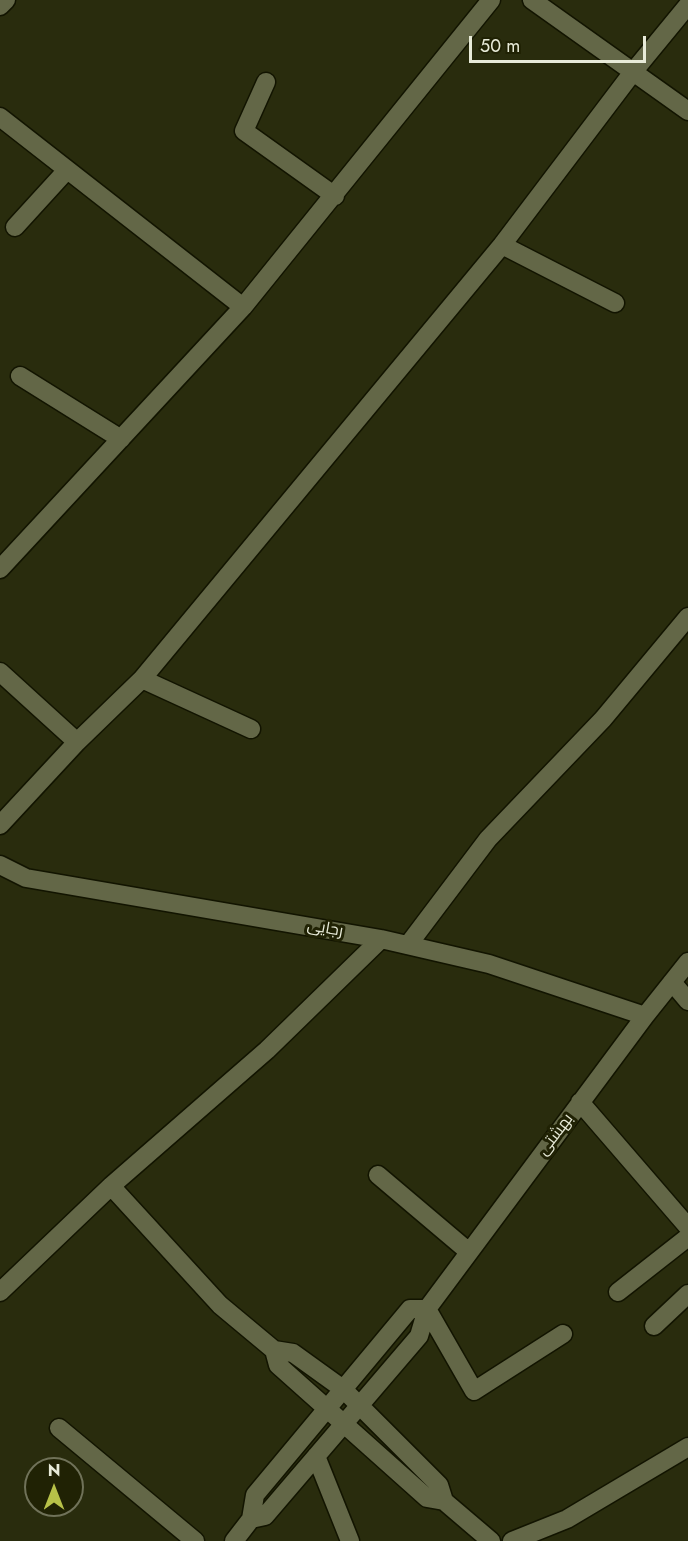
<!DOCTYPE html>
<meta charset="utf-8">
<style>
body{margin:0}
#map{position:relative;width:688px;height:1541px;overflow:hidden;background:#292c0d;font-family:Jost,sans-serif}
canvas{display:block}
.north{position:absolute;left:24px;top:1457px;width:60px;height:60px;box-sizing:border-box;background:#202204;border:2px solid #707259;border-radius:50%;rotate:0deg;font-size:16px;font-weight:700;line-height:24px;text-align:center;color:#e8ebd9}
.north::after{content:'';display:block;margin:auto;width:21px;height:27px;background:#b7c148;clip-path:polygon(50% 0,100% 100%,50% 72%,0 100%)}
.scale{position:absolute;left:469px;top:36px;width:177px;height:27px;box-sizing:border-box;border:3px solid #e8ebd9;border-top:0;padding-left:8px;font-size:18px;line-height:21px;white-space:nowrap;color:#e8ebd9;-webkit-text-stroke:4px #202204;paint-order:stroke}
</style>
<div id="map">
<canvas width="688" height="1541"></canvas>
<div class="north">N</div>
<div class="scale">50 m</div>
</div>
<script>
const c = document.querySelector('canvas').getContext('2d');
c.lineJoin = 'round';
function strokePath(path, color, width, dash) {
  c.strokeStyle = color;
  c.lineWidth = width;
  c.lineCap = dash ? 'butt' : 'round';
  c.setLineDash(dash || []);
  c.stroke(path);
}
function write(font, color, halo, rows, align = 'center') {
  c.font = font + ' Jost,Cairo,sans-serif';
  c.lineWidth = 6;
  c.setLineDash([]);
  c.textBaseline = 'middle';
  c.strokeStyle = halo;
  c.fillStyle = color;
  for (const [text, x, y, turn = 0] of rows) {
    c.save();
    c.translate(x, y);
    c.rotate((+turn || 0) * Math.PI / 180);
    c.textAlign = isNaN(turn) ? turn : align;
    if (halo) c.strokeText(text, 0, 0);
    c.fillText(text, 0, 0);
    c.restore();
  }
}
const minor = new Path2D(`
 M532,0L688,111
 M0,6L6,0
 M266,82L244,131L335,196
 M0,117L243,307
 M15,227L67,170
 M502,245L615,303
 M20,376L121,439
 M0,569L243,307L491,0
 M0,672L77,742
 M142,679L251,729
 M0,825L77,742L142,679L502,245L633,72L688,5
 M0,865L26,878L381,939L489,964L645,1016
 M408,945L488,839L603,719L688,617
 M672,982L688,1001
 M580,1102L688,1227
 M378,1175L469,1252
 M111,1186L220,1305L274,1350L293,1353L343,1389L439,1485L444,1501L427,1498L278,1365L274,1350
 M0,1292L111,1186L267,1050L381,939
 M618,1292L688,1237
 M427,1309L474,1391L563,1334
 M654,1326L688,1294
 M59,1428L195,1541
 M316,1456L350,1541
 M444,1501L491,1541
 M251,1519L265,1516L419,1336L427,1309L645,1016L688,962
 M234,1541L251,1519L255,1495L410,1309H427
 M512,1541L567,1519L688,1447`);
strokePath(minor, '#121400', 21);
strokePath(minor, '#636747', 18);
write('16px', '#e8ebd9', '#202204', [
 ["رجایی",325,929,10],
 ["بهشتی",556,1135,-53]
]);
</script>
